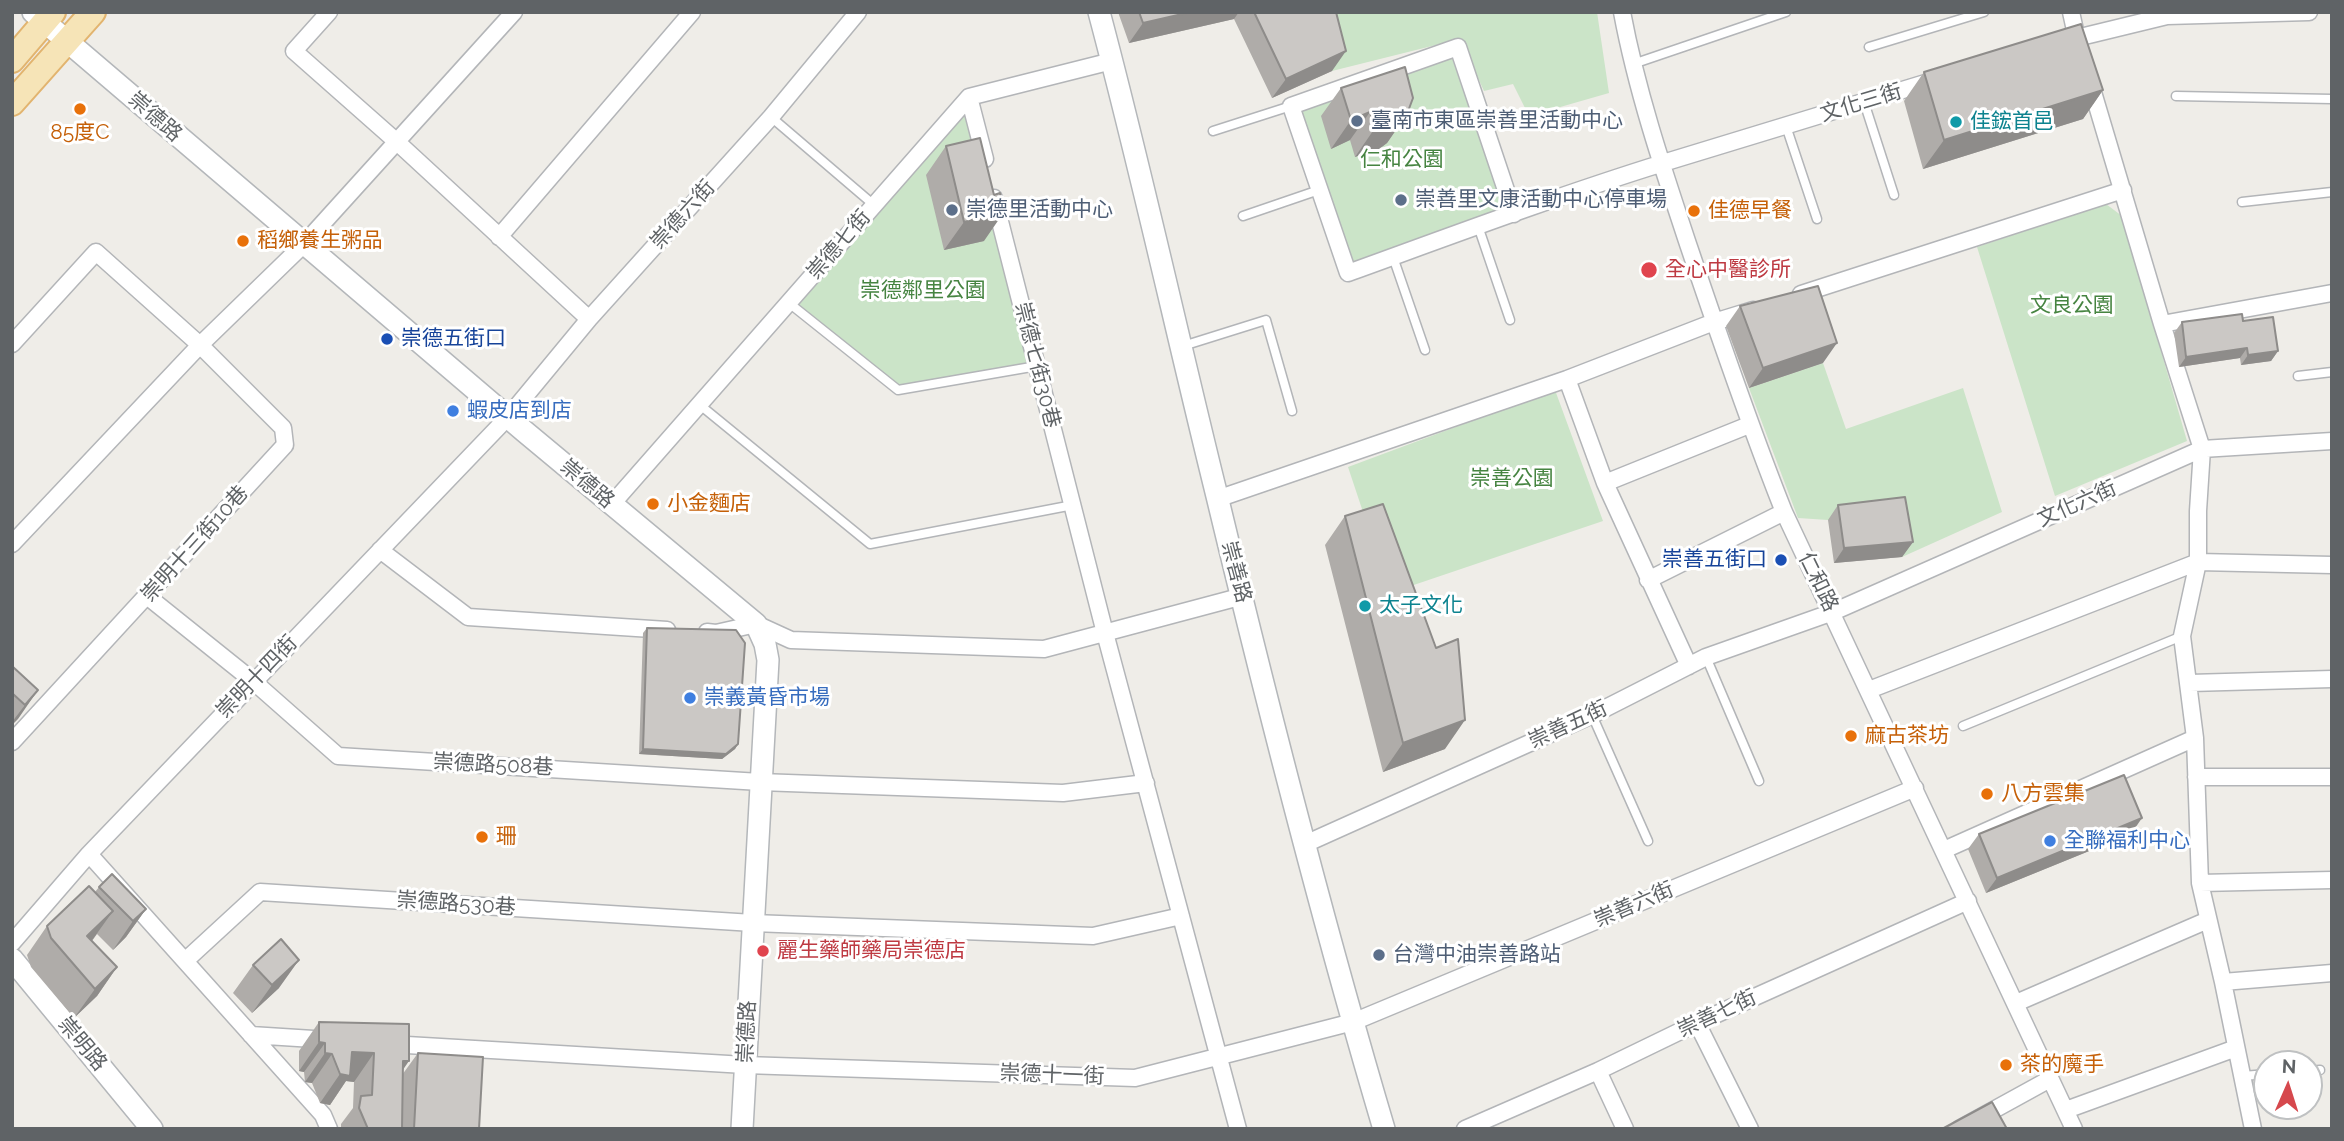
<!DOCTYPE html>
<meta charset="utf-8">
<style>
body{margin:0}
#map{position:relative;width:2344px;height:1141px;overflow:hidden;background:#efede8;font-family:Raleway,sans-serif}
canvas{display:block}
.frame{position:absolute;inset:0;border:14px solid #5f6366;pointer-events:none}
.north{position:absolute;left:2253px;top:1050px;width:70px;height:70px;box-sizing:border-box;background:#fff;border:2px solid #bfc1c2;border-radius:50%;rotate:3deg;font-size:19px;font-weight:700;line-height:28px;text-align:center;color:#5f6366}
.north::after{content:'';display:block;margin:auto;width:24px;height:32px;background:#d6484d;clip-path:polygon(50% 0,100% 100%,50% 72%,0 100%)}
</style>
<div id="map">
<canvas width="2344" height="1141"></canvas>
<div class="frame"></div>
<div class="north">N</div>
</div>
<script>
const c = document.querySelector('canvas').getContext('2d');
c.lineJoin = 'round';
function paint(path, color) {
  c.fillStyle = color;
  c.fill(path, 'evenodd');
}
function strokePath(path, color, width, dash) {
  c.strokeStyle = color;
  c.lineWidth = width;
  c.lineCap = dash ? 'butt' : 'round';
  c.setLineDash(dash || []);
  c.stroke(path);
}
function write(font, color, halo, rows, align = 'center') {
  c.font = font + ' Raleway,"Noto Sans TC",sans-serif';
  c.lineWidth = 6;
  c.setLineDash([]);
  c.textBaseline = 'middle';
  c.strokeStyle = halo;
  c.fillStyle = color;
  for (const [text, x, y, turn = 0] of rows) {
    c.save();
    c.translate(x, y);
    c.rotate((+turn || 0) * Math.PI / 180);
    c.textAlign = isNaN(turn) ? turn : align;
    if (halo) c.strokeText(text, 0, 0);
    c.fillText(text, 0, 0);
    c.restore();
  }
}
paint(new Path2D(`
 M1318,12H1597L1609,93L1529,116L1513,84L1484,91L1460,39L1332,71Z
 M1452,58L1505,210L1353,265L1299,111Z
 M966,104L1036,365L898,389L791,303Z
 M2106,204L2122,216L2187,441L2055,496L1977,247Z
 M1823,363L1846,429L1963,388L2002,512L1902,557L1894,513L1828,520L1798,518L1749,388Z
 M1555,390L1603,521L1390,593L1348,467Z`), '#cbe4c8');
const lane = new Path2D(`
 M1869,47L1984,12
 M1633,64L1786,12
 M2176,96L2332,99
 M1864,102L1894,195
 M771,117L874,205
 M1786,126L1817,219
 M1213,131L1291,106
 M2242,202L2332,192
 M1243,216L1319,190
 M1478,226L1510,320
 M1393,257L1425,350
 M789,303L898,390L1037,366
 M1183,346L1266,320L1292,411
 M2298,376L2332,372
 M700,405L870,544L1073,505
 M1706,657L1759,781
 M1592,715L1648,841
 M1963,726L2182,636
 M2309,1071L2320,1070
 M2243,1076L2267,1074`);
const street = new Path2D(`
 M329,12L294,51L397,142L589,319
 M1622,12C1637,92 1663,169 1689,247C1719,336 1749,424 1784,512L2074,1129
 M2071,12L2078,44
 M2064,41L2167,16L2309,12
 M2090,82L2162,324L2202,449L2198,511V562L2182,636L2195,738L2200,883L2223,982L2253,1129
 M969,97L985,159
 M994,198L1105,633L1238,1129
 M1514,214L1458,47L1291,106L1348,273C1453,235 1557,196 1663,163C1753,135 1843,108 1932,81
 M499,237L692,12
 M1801,294L2123,190
 M2162,324L2332,293
 M12,344L96,252L200,345L283,428L285,445L12,742
 M1567,379L1605,483L1689,666
 M1605,483L1749,425
 M1217,499L1567,379L1714,322L1753,310
 M612,504L969,97L1112,61
 M12,544L200,345L304,244L514,12
 M380,550L468,617L667,630
 M1648,580L1784,512
 M147,596L253,681L338,756L760,782L1063,793L1146,783
 M707,632L716,633L756,624L791,640L1044,649L1243,596
 M2190,683L2332,679
 M1869,690L2198,562L2332,565
 M2196,777H2332
 M1305,844L1592,715L1706,657L1833,612L2202,449L2332,441
 M1944,850L2195,738
 M89,854L323,1115L329,1129
 M2200,883L2332,880
 M12,943L89,854L508,417L589,319L771,117L858,12
 M185,961L260,892L753,923L1093,936L1181,916
 M2223,982L2332,973
 M2016,1003L2208,920
 M1697,1023L1750,1129
 M251,1035L329,1040
 M390,1044L745,1065L1135,1078L1353,1022L1915,788
 M1598,1071L1625,1129
 M2066,1110L2236,1048
 M1465,1129L1598,1071L1697,1023L1968,901
 M1959,1129L2050,1079`);
const secondary = new Path2D(`
 M33,12L524,431L756,624L765,644L768,660L742,1129
 M1099,12C1142,173 1177,335 1217,496C1268,708 1322,920 1384,1129
 M12,959L152,1129`);
const primary = new Path2D(`
 M12,60L53,12
 M12,103L93,12`);
strokePath(lane, '#b3b5b8', 11);
strokePath(street, '#b3b5b8', 19);
strokePath(secondary, '#b4b7ba', 24);
strokePath(primary, '#e2b46f', 28);
strokePath(lane, '#fff', 8);
strokePath(street, '#fff', 16);
strokePath(secondary, '#fff', 21);
strokePath(primary, '#f6e4b7', 24);
paint(new Path2D(`
 M1118,12H1336L1332,71L1272,98L1234,19L1129,43Z
 M1924,72L2103,90L2083,119L1923,169L1904,101Z
 M1341,88L1407,114L1387,143L1379,149L1355,157L1350,140L1331,149L1321,116Z
 M946,146L984,241L944,250L926,175Z
 M1740,306L1823,363L1749,388L1726,326Z
 M2243,321L2278,351L2271,361L2241,365L2240,358L2179,367L2174,333L2182,322Z
 M1838,505L1913,542L1902,557L1834,563L1828,520Z
 M1345,516L1445,749L1383,772L1325,545Z
 M647,628L738,744L735,749L722,759L639,754L643,633Z
 M12,666L38,690L12,725Z
 M1979,834H2131L1986,893L1968,849Z
 M99,887L146,909L126,937L113,950L97,934L92,941L117,967L97,996L74,1018L31,967L27,955L47,926L95,892Z
 M253,965L279,988L252,1013L233,993Z
 M319,1022L403,1070L402,1075L418,1053L479,1129H341V1124L353,1108L354,1082L346,1081L330,1105L320,1103L312,1083L305,1082L304,1072L299,1071V1051Z`), '#afaca9');
paint(new Path2D(`
 M1191,12H1239L1234,19L1129,43L1143,23Z
 M1346,51L1332,71L1272,98L1286,79Z
 M2103,90L2083,119L1923,169L1944,140Z
 M1370,112L1350,140L1331,149L1351,120Z
 M1407,114L1387,143L1379,149L1355,157L1375,128Z
 M1004,212L984,241L944,250L964,222Z
 M1837,343L1823,363L1749,388L1763,368Z
 M2247,348L2240,358L2179,367L2186,357Z
 M2278,351L2271,361L2241,365L2248,355Z
 M1913,542L1902,557L1834,563L1844,548Z
 M38,690L18,719L12,725V722L25,705Z
 M1465,720L1445,749L1383,772L1403,743Z
 M738,744L735,749L722,759L639,754L643,749Z
 M2142,818L2131,834L1986,893L1997,878Z
 M146,909L126,937L113,950L133,921Z
 M113,911L93,939L71,961L87,936Z
 M299,960L279,988L252,1013L272,985Z
 M117,967L97,996L74,1018L95,989Z
 M319,1042L325,1043L304,1072L299,1071Z
 M352,1052L374,1053L354,1082L346,1081L330,1105L320,1103L340,1074Z
 M325,1053L332,1054L312,1083L305,1082Z
 M403,1061H409L389,1090Z`), '#8e8c8a');
const building = new Path2D(`
 M1139,12H1191L1143,23Z
 M1254,12H1336L1346,51L1286,79Z
 M2081,24L2103,90L1944,140L1924,72Z
 M1405,67L1413,98L1407,114L1400,120L1375,128L1370,112L1351,120L1341,88Z
 M980,138L994,195L1000,193L1004,212L964,222L946,146Z
 M1818,286L1837,343L1763,368L1740,306Z
 M2242,314L2243,321L2273,317L2278,351L2248,355L2247,348L2186,357L2182,322Z
 M1905,497L1913,542L1844,548L1838,505Z
 M1383,504L1436,648L1458,639L1465,720L1403,743L1345,516Z
 M647,628L736,630L745,643L738,744L726,754L643,749Z
 M12,666L38,690L25,705L12,693Z
 M2124,775L2142,818L1997,878L1979,834Z
 M112,874L146,909L133,921L99,887Z
 M89,886L113,911L87,936L117,967L95,989L51,938L47,926Z
 M281,939L299,960L272,985L253,965Z
 M319,1022L409,1024V1061H403L402,1129H368L359,1108L361,1096L372,1095L374,1053L352,1052L350,1076L340,1074L332,1054L325,1053V1043L319,1042Z
 M418,1053L483,1057L479,1129H414Z
 M1992,1102L2007,1129H1942Z`);
paint(building, '#cbc8c5');
strokePath(building, '#8e8c8a', 2);
for (const [x, y, r, color] of [
 [80,109,7,"#e8710a"],
 [1357,121,7,"#5c6f8a"],
 [1956,122,7,"#0f9aa8"],
 [1401,200,7,"#5c6f8a"],
 [952,210,7,"#5c6f8a"],
 [1694,211,7,"#e8710a"],
 [243,241,7,"#e8710a"],
 [1649,270,9,"#e0444e"],
 [387,339,7,"#1a4fb4"],
 [453,411,7,"#3f7fe0"],
 [653,504,7,"#e8710a"],
 [1781,560,7,"#1a4fb4"],
 [1365,606,7,"#0f9aa8"],
 [690,698,7,"#3f7fe0"],
 [1851,736,7,"#e8710a"],
 [1987,794,7,"#e8710a"],
 [482,837,7,"#e8710a"],
 [2050,841,7,"#3f7fe0"],
 [763,951,7,"#e0444e"],
 [1379,955,7,"#5c6f8a"],
 [2006,1065,7,"#e8710a"]
]) {
  const dot = new Path2D();
  dot.arc(x, y, r, 0, 2 * Math.PI);
  c.fillStyle = color;
  c.fill(dot);
  strokePath(dot, '#fff', 2.5);
}
write('21px', '#5f6366', '#fff', [
 ["文化三街",1861,103,-17],
 ["崇德路",155,117,41],
 ["崇德六街",683,215,-48],
 ["崇德七街",839,245,-49],
 ["崇德七街30巷",1037,365,76],
 ["崇德路",587,484,40],
 ["文化六街",2077,504,-24],
 ["崇明十三街10巷",195,544,-48],
 ["崇善路",1236,572,75],
 ["仁和路",1818,582,64],
 ["崇明十四街",257,677,-46],
 ["崇善五街",1568,725,-25],
 ["崇德路508巷",493,765,3],
 ["崇德路530巷",456,904,4],
 ["崇善六街",1634,905,-23],
 ["崇善七街",1717,1014,-25],
 ["崇德路",747,1032,-87],
 ["崇明路",82,1044,50],
 ["崇德十一街",1052,1075,2]
]);
write('21px', '#4e5e75', '#fff', [
 ["臺南市東區崇善里活動中心",1371,121],
 ["崇善里文康活動中心停車場",1415,200],
 ["崇德里活動中心",966,210],
 ["台灣中油崇善路站",1393,955]
], 'left');
write('21px', '#0d838f', '#fff', [
 ["佳鋐首邑",1970,122],
 ["太子文化",1379,606]
], 'left');
write('21px', '#c56008', '#fff', [
 ["85度C",80,133,"center"],
 ["佳德早餐",1708,211],
 ["稻鄉養生粥品",257,241],
 ["小金麵店",667,504],
 ["麻古茶坊",1865,736],
 ["八方雲集",2001,794],
 ["珊",496,837],
 ["茶的魔手",2020,1065]
], 'left');
write('21px', '#468441', '#fff', [
 ["仁和公園",1402,160],
 ["崇德鄰里公園",923,291],
 ["文良公園",2072,306],
 ["崇善公園",1512,479]
]);
write('21px', '#be3a42', '#fff', [
 ["全心中醫診所",1665,270],
 ["麗生藥師藥局崇德店",777,951]
], 'left');
write('21px', '#164399', '#fff', [
 ["崇德五街口",401,339],
 ["崇善五街口",1767,560,"right"]
], 'left');
write('21px', '#366cbe', '#fff', [
 ["蝦皮店到店",467,411],
 ["崇義黃昏市場",704,698],
 ["全聯福利中心",2064,841]
], 'left');
</script>
